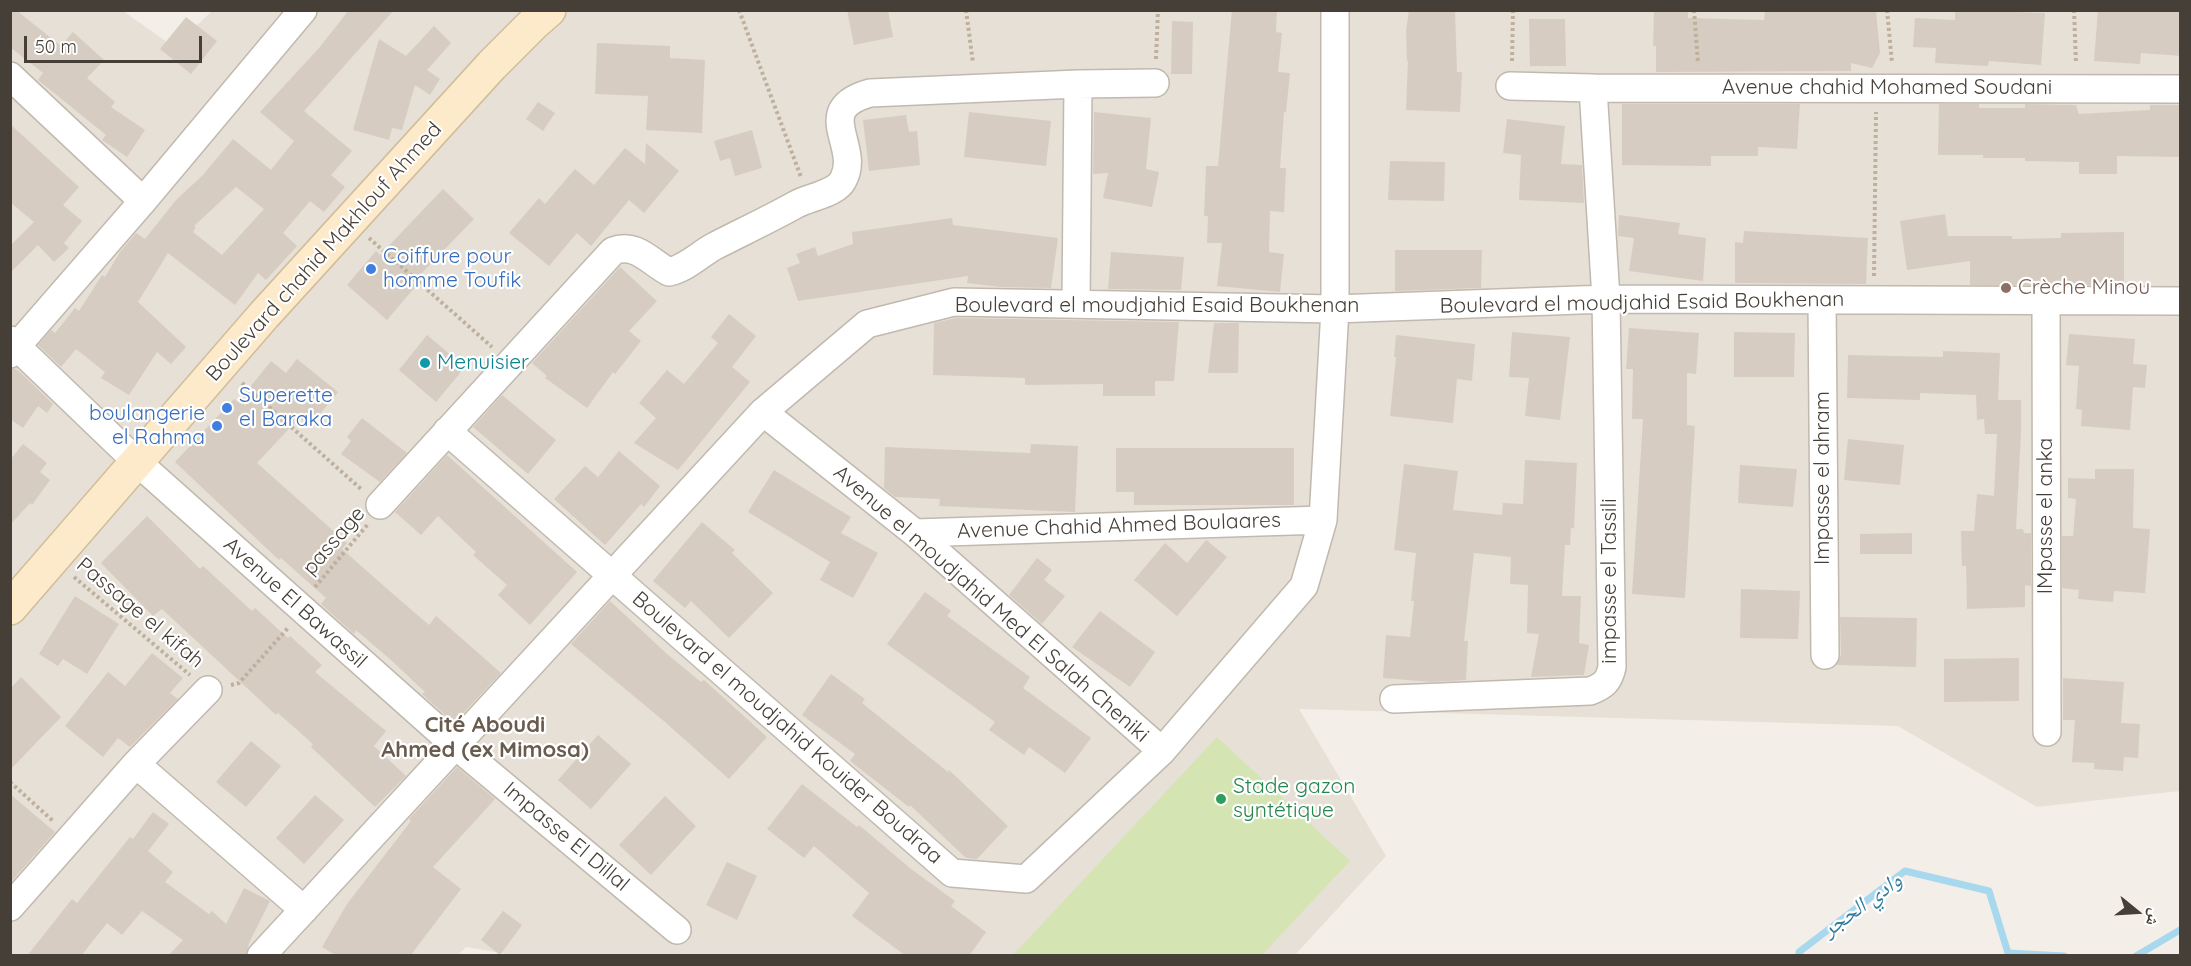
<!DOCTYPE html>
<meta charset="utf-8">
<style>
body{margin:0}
#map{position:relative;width:2191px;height:966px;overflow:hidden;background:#f3efe8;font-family:Quicksand,"Noto Naskh Arabic",sans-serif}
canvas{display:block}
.frame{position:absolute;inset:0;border:12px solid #463f37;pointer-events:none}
.north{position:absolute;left:2107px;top:882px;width:60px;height:60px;-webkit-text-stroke:4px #fff;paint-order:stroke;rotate:108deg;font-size:16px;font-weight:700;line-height:24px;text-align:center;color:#463f37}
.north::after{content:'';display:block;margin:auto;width:21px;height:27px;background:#463f37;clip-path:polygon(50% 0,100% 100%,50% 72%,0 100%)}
.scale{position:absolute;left:24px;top:36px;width:178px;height:27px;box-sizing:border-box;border:3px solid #463f37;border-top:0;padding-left:8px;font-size:18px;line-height:21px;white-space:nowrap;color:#463f37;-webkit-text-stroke:4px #fff;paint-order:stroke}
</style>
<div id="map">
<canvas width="2191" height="966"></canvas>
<div class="frame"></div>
<div class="north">ش</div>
<div class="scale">50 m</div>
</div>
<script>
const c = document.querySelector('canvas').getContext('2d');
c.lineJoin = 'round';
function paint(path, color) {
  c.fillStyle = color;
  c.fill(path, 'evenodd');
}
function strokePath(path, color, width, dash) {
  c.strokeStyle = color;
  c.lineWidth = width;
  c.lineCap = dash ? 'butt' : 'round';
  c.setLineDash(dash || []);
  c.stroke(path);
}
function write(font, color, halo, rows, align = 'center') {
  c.font = font + ' Quicksand,"Noto Naskh Arabic",sans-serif';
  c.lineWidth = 4.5;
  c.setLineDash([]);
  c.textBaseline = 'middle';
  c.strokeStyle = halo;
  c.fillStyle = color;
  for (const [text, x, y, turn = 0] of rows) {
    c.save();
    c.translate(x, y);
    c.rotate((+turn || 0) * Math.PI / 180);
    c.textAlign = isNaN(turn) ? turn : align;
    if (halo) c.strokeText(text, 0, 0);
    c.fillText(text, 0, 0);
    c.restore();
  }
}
paint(new Path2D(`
 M213,10L2180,11V791L2037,807L1898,726L1299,709L1386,856L1295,955L518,956L466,947L457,956L11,955L10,11H123L174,47Z`), '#e7e0d7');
paint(new Path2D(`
 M1217,737L1350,861L1262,955H1013Z`), '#d4e5b3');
strokePath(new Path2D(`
 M1799,956V952L1905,871L1989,891L2008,953L2064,956
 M2136,956L2180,930`), '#a8d8ed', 7);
paint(new Path2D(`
 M10,10H16L61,46L73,32L104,60L87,78L115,102L111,107L145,130L127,157L102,140L106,135L38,80L43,73L10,47Z
 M349,10H394L304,111L352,151L331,175L345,187L324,212L310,201L283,233L297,246L266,280L258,273L235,305L168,253L138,302L186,347L171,364L157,352L129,395L101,378L105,372L76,349L61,367L38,345L51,330L55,333L75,308L79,311L102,275L105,277L120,252L136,233L145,239L176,200L203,175L233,139L271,170L294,141L260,112L319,48ZM236,187L264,209L222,255L193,232L196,227L194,226Z
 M847,10H888L893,37L854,45Z
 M1232,10H1277L1276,32L1282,33L1278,72L1290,73L1286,112H1284L1280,168H1286L1284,212L1270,211L1269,252L1284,254L1280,292L1217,286L1222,243H1207L1208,216H1204L1206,166H1218Z
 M1409,10H1455L1457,72H1462L1460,112L1406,110L1408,61H1407L1406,31Z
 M1654,10H1688V18L1764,20L1765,10L1876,11L1880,53L1872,68L1851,63V71L1656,72V46H1653Z
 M1955,10L2045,13L2041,65L1989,61L1988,66L1935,63L1936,48L1913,47L1915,18L1955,20Z
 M2098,10H2181V56L2141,53L2140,64L2094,61Z
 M186,17L217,41L191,74L160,49Z
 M1529,19H1565L1566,66H1530Z
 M1172,21L1193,22L1192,74H1171Z
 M434,26L451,43L427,70L440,79L430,95L415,85L402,130L392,128L389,140L353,130L379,39L406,56Z
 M597,43L670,46V58L705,60L702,133L646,130L648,96L595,94Z
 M538,102L555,113L543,131L526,119Z
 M1622,104H1800L1797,149L1758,147V156H1711V166L1622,165Z
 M1939,104H1979V108H2025V104L2076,105L2079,114L2150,110V105H2181V157L2117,156V174H2079V162L2025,161V158H1983V155H1938Z
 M969,112L1051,121L1046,166L964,157Z
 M1094,112L1151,118L1146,169L1159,172L1152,207L1103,198L1108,173L1093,174Z
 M906,115L909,132L917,131L920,165L869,171L863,120Z
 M1507,119L1565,126L1561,164L1582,165L1584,203L1519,200L1521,155L1503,153Z
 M10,124L79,187L63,205L82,221L64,243L69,248L54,262L38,245L10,273V246L34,222L10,202Z
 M752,130L762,168L735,176L730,158L720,161L714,141Z
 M646,143L679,171L644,213L629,200L591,246L577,233L549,266L509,233L539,198L545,204L575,169L594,185L625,148L645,164Z
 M1390,161L1445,162L1444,201L1388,200Z
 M443,189L474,219L412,283L416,286L387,320L347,285L376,251L380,255Z
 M1945,214L1948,236H2012V239L2061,238V233L2124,232V285H1970V261L1907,270L1900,221Z
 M1619,215L1680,223L1678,234L1706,238L1703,281L1629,271L1634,238L1618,236Z
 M952,218L953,225L1058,238L1051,288L1001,287L967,283L968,276L798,301L787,268L800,263L796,254L815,247L818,256L853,244L852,232Z
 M1744,231L1868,238L1866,284L1735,283V242L1743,243Z
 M1395,250H1482L1481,288L1395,291Z
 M1111,252L1184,257L1181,290L1108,289Z
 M620,267L657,301L629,331L641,341L615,374L613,372L587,408L545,378L547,376L532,363Z
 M729,314L756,336L732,367L750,382L678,470L634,443L656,418L639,403L667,370L684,384L718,343L711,337Z
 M956,318L1179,322L1174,381H1155V396H1103V384L1025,385V378L933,375L934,323Z
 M1214,323H1239L1238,373H1208Z
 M1629,328L1699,333L1696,374L1687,373V425L1695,426L1685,598L1632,594L1643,419H1632L1633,369H1626Z
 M1512,332L1570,337L1560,420L1525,416L1529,378L1509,377Z
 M1734,332L1795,333L1794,377H1734Z
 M2069,334L2135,339L2133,364L2147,365L2145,388L2133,387L2130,430L2081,426L2082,410L2076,409L2079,366L2066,365Z
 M427,335L465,367L436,402L399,370Z
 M1396,335L1475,344L1472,381L1457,379L1453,423L1390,416L1396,357H1394Z
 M1943,351L2000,353L1998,400H2021V433L2016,529H2023L2024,533H2031V586L2025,585V607L1967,609L1966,566H1962L1961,531H1974L1977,494L1994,496L1997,434H1985L1984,419L1977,420L1976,395L1920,393V400L1847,398L1848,355L1943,357Z
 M297,359L338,392L310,426L299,418L257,463L347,543L342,549L393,594L429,625L436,616L501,673L454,723L422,694L425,692L391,660L356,630L354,634L321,604L326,598L281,558L279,560L175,462L234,399L238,402L271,361L286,373Z
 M10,369H16L21,373L53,404L47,413L38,406L23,428L10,419Z
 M502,395L556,440L528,474L473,427Z
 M362,418L407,453L380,482L341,454L351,441L347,437Z
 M1848,439L1904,445L1900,485L1844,480Z
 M23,444L47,463L40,472L50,480L32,505L30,503L10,525V460Z
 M1031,444L1078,446L1075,512L939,506L940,499L895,497L884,488L885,447L1030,453Z
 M1116,448H1294V505H1134V492H1116Z
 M619,451L660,486L644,507L641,504L605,545L554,499L585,466L598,477Z
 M447,455L577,572L530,625L498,595L507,585L473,555L476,552L438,516L421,535L395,512Z
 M1525,460L1577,463L1574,528H1571L1570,545H1565L1562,596H1581L1579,643L1589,645L1584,675L1531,677L1539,634L1527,633L1528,585L1510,584L1511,557L1474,553L1464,641H1468L1466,680L1432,682L1383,678L1386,635L1410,637L1414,601H1411L1416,553L1394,550L1404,464L1458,471L1453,510L1502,515L1503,503L1523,504Z
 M1740,465L1797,469L1793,507L1738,503Z
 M2095,469H2134L2133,528L2150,529L2145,593L2114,591L2113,602L2078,599L2079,590L2062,588V536H2073L2076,499L2068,498V478L2095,479Z
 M774,470L851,517L841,533L878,553L853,598L820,580L830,562L748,512Z
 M147,516L200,569L203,566L252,611L255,608L288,638L290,636L322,665L315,672L386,731L374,746L406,776L375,807L311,747L313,744L278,713L276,715L162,609L153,616L101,563Z
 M702,522L735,550L732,553L773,593L729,638L691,601L685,608L653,581Z
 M1912,533V554H1860V534Z
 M1206,540L1227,557L1177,616L1134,580L1165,543L1187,563Z
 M1037,558L1052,570L1044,580L1065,596L1042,624L1009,595Z
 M1741,589L1800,591L1798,639L1740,638Z
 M925,592L951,611L947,616L1030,677L1023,688L1091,738L1065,773L1029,747L1024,755L989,730L995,722L887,644Z
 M75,596L119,624L87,674L63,659L58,666L39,654Z
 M610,601L667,654L701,682L704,680L767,737L729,779L665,722L571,644Z
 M1100,611L1155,652L1130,687L1072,647Z
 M1840,617L1917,618L1916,667L1836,665L1841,655Z
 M152,653L183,678L170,693L178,699L130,747L118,738L103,757L65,726L108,672L125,686Z
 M2019,658V701L1944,702V659Z
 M831,674L865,699L862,703L948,772L949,770L1008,826L977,859L966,858L910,805L909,807L850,761L855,754L802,715Z
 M21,677L61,717L10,770V689Z
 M2063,678L2124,682L2121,723L2140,724L2138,758L2124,757L2123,771L2094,769V763L2072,762L2075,720H2063Z
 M598,735L631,764L591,809L558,780Z
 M251,741L281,766L246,807L216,782Z
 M457,767L495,799L433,867L461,889L410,956H337L322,947L347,904L411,821L409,819Z
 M802,784L857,827L859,825L911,869L955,901L951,906L986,932L969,956H906L852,916L869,893L814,846L804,858L767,829Z
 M10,794L55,832L10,883Z
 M315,795L344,820L304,864L276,838Z
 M665,796L696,826L651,875L619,845Z
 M153,812L169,824L148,851L173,872L165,882L209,914L212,911L226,924L244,888L270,901L249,943L246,956H168L183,940L142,911L122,935L107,923L81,956H27L72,899L77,903L130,837L133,839Z
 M727,862L757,876L737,920L706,905Z
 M503,911L522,925L500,955L481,940Z`), '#d7ccc1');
const street = new Path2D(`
 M10,76L143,201
 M1510,86L1593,88
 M1822,300L1825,655
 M2046,301L2047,732
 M1076,304L1078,84
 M10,340L136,461L455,745L677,930
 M10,354L143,201L303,10
 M763,412L915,533L1162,751
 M447,431L952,873L1026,879L1162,751L1304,586L1323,520L1335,309V10
 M380,505L613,251C636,242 650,262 669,272C686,268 699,255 713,247C740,233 768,220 795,205C809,197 836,194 843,180C862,146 810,110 870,93L1078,84L1155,83
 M915,533L1323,520
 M1394,699L1590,691C1604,686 1609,681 1612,667L1606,299L1593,88L2180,89
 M136,764L208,690
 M10,907L136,764L304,910
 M261,956L763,412L867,324L954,302L1335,309L1606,299L2180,301`);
const secondary = new Path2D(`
 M10,608L264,315L492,65L533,24L549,10`);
strokePath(street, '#c1b9ae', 30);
strokePath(secondary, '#d1bd9a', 36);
strokePath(new Path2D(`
 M739,10L801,177
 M966,10L973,63
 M1694,10L1698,63
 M1887,10L1892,63
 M2074,10L2076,64
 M1156,59L1158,10
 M1512,61L1513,10
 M369,238L492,347
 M1874,276L1876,112
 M242,383L362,490
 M74,577L190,675
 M315,587L368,524
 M231,685L239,683L288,628
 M10,782L53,821`), '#bfb09d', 4, [3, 3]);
strokePath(street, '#fff', 27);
strokePath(secondary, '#fceaca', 33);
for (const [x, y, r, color] of [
 [371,269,6,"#3f7fe0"],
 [2006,288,6,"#8d6e63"],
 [425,363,6,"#0f9aa8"],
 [227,408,6,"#3f7fe0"],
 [217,426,6,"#3f7fe0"],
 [1221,799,6,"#2e9e5b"]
]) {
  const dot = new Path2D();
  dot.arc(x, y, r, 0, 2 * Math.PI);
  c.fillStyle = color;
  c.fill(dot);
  strokePath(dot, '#fff', 2);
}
write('21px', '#463f37', '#fff', [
 ["Avenue chahid Mohamed Soudani",1887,88],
 ["Boulevard chahid Makhlouf Ahmed",324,252,-48],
 ["Boulevard el moudjahid Esaid Boukhenan",1642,303,-1],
 ["Boulevard el moudjahid Esaid Boukhenan",1157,306],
 ["Impasse el ahram",1823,478,-90],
 ["IMpasse el anka",2046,516,-90],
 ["Avenue Chahid Ahmed Boulaares",1119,526,-2],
 ["passage",334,541,-49],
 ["impasse el Tassili",1610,581,-90],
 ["Avenue El Bawassil",295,603,42],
 ["Avenue el moudjahid Med El Salah Cheniki",991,604,41],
 ["Passage el kifah",140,613,40],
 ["Boulevard el moudjahid Kouider Boudraa",787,728,41],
 ["Impasse El Dillal",566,837,40]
]);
write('21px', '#366cbe', '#fff', [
 ["Coiffure pour",383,257],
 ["homme Toufik",383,281],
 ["Superette",239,396],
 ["el Baraka",239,420],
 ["boulangerie",205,414,"right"],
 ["el Rahma",205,438,"right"]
], 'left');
write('21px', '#785e54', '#fff', [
 ["Crèche Minou",2018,288]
], 'left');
write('21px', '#0d838f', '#fff', [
 ["Menuisier",437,363]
], 'left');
write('21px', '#27864d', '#fff', [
 ["Stade gazon",1233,787],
 ["syntétique",1233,811]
], 'left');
write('bold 22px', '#695c4f', '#fff', [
 ["Cité Aboudi",485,725],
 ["Ahmed (ex Mimosa)",485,750]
]);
write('italic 22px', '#317b9d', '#fff', [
 ["وادي الحجر",1862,905,-36]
]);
</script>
